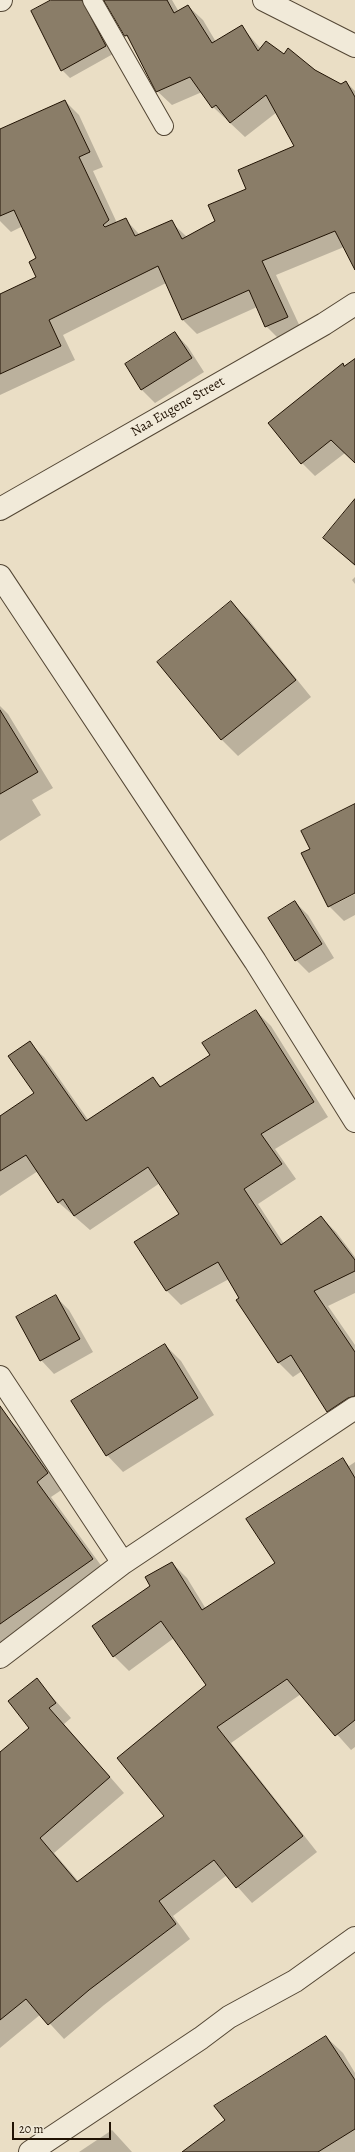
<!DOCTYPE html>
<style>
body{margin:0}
#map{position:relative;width:355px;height:2152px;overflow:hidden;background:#eadec5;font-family:Alegreya,serif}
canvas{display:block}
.scale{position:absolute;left:12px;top:2122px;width:99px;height:18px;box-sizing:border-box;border:2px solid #211304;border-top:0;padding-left:5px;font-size:12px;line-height:14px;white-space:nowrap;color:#211304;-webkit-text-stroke:3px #f1ead9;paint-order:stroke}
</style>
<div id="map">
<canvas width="355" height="2152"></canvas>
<div class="scale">20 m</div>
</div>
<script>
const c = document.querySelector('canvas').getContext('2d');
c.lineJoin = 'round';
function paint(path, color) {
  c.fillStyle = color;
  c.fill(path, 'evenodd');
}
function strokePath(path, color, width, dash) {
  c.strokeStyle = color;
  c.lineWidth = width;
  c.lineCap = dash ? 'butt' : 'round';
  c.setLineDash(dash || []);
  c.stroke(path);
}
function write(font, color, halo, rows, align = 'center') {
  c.font = font + ' Alegreya,serif';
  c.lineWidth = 3;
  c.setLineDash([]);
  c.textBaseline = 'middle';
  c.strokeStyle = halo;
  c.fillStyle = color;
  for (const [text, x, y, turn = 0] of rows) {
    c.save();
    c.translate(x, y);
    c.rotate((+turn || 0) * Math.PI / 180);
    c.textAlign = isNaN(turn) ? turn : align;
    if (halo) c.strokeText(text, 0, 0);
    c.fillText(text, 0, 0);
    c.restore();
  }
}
paint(new Path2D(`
 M53,0H87L113,54L70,78L62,70Z
 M105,0H172L179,12L188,6L203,20L216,42L241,26L261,49L284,56L341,85L346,82L355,91V268L344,247L276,275L302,331L280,340L266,326L257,307L197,334L182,319L166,283L63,335L75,360L0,395V295L38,277V259L23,226L11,232L0,221V130L65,101L79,115L103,167L93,171L117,223L125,219L140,235L171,222L187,237L217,222L247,189L296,146L277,112L245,137L213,107L202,92L172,105L157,91L131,41L126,36Z
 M175,333L188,347L204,372L155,403L142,390L126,364Z
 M355,360V462L345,453L315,476L302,463L343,365L346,367Z
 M355,501V566L324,538Z
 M355,577V584L352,580Z
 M231,603L248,619L311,697L238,756L222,740L158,662Z
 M0,706L8,714L53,788L32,800L41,815L0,841Z
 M355,805V892L333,903V905L355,894V915L344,921L329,906L312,849Z
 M295,902L308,915L334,958L309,973L296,960Z
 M256,1011L271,1026L328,1117L275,1149L296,1179L258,1204L284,1244L321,1217L336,1232L355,1257V1293L328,1306L355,1345V1417L342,1426L328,1411L302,1371L293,1377L278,1362L229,1279L181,1305L167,1291L181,1214L160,1183L90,1230L58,1202L38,1171L0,1196V1117L35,1094L29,1043L44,1057L89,1121L153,1079L162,1087L211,1055Z
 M56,1297L69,1310L93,1352L54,1374L41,1360Z
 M165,1345L181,1361L214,1415L123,1472L107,1455Z
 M11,1421L26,1436L63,1489L51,1497L108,1575L0,1650V1429Z
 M343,1459L349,1466L355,1462V1747L351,1750L301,1694L231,1743L317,1852L252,1903L227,1875L173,1916L190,1939L104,2005L64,2039L41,2014L0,2048V1754L30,1728L37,1680L71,1718L64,1724L124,1793L54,1853L79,1882L165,1816L208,1686L174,1638L129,1671L114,1656L151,1586L172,1563L187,1578L206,1609L276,1563Z
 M326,2037L343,2053L355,2073V2152H183L227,2120Z
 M112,2130L132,2152H79Z`), '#0003');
const building = new Path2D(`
 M51,0H82L106,46L61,71L31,11Z
 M104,0H167L174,13L188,5L212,43L242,25L258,51L266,41L284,54L288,48L315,70L341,84L346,81L355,97V270L335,231L262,261L288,317L265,327L249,290L182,320L158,266L49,320L61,346L0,374V294L36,277L29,262L36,258L14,210L0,216V129L65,100L90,152L79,157L109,220L103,225L105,227L126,218L135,236L172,220L182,239L215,221L208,205L246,189L238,170L294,146L266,95L230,123L216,105L212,108L190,77L156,92L127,35L125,36Z
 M175,332L192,358L141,390L125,364Z
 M355,359V463L331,440L301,464L268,423L343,363L344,366Z
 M355,499V565L323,538Z
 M231,601L296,680L221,740L157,662Z
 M0,710L38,772L0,794Z
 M355,804V893L328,907L301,853L310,849L301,831Z
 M295,901L322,944L295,961L268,918Z
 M256,1010L314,1102L261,1134L282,1164L244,1189L281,1245L321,1216L355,1260V1271L314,1291L355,1352V1396L348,1398L327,1412L291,1355L278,1363L236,1300L239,1298L218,1262L166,1291L134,1242L179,1214L148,1167L74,1216L63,1199L58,1203L26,1155L0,1171V1116L34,1093L8,1056L30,1041L86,1121L153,1077L160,1087L210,1055L202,1043Z
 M56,1295L80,1339L40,1361L16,1317Z
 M165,1344L198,1398L106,1456L71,1401Z
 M0,1406L48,1473L37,1482L93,1559L0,1624Z
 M343,1458L355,1478V1720L335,1736L287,1679L217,1727L303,1836L236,1888L214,1860L159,1901L176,1924L89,1990L48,2025L26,1999L0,2020V1752L29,1728L8,1701L37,1678L56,1703L49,1708L110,1777L40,1838L77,1882L164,1816L117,1758L206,1685L161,1621L113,1657L92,1626L150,1586L145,1577L172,1562L202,1610L275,1563L246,1519Z
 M326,2036L355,2080V2129L318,2152H182L225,2120L214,2106Z`);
paint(building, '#8a7d68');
strokePath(building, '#211304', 1);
const service = new Path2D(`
 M92,0L164,126`);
const minor = new Path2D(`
 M0,0H1
 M264,0L355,46
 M0,509L324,324L355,304
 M0,576L255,961L355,1121
 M0,1377L123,1563
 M0,1657L123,1563L355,1408
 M30,2152L201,2038L229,2017L295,1981L355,1938`);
strokePath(service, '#534634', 20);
strokePath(minor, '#534634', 24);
strokePath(service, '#f1ead9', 18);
strokePath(minor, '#f1ead9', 22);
write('14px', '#211304', '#f1ead9', [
 ["Naa Eugene Street",178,407,-30]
]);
</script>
